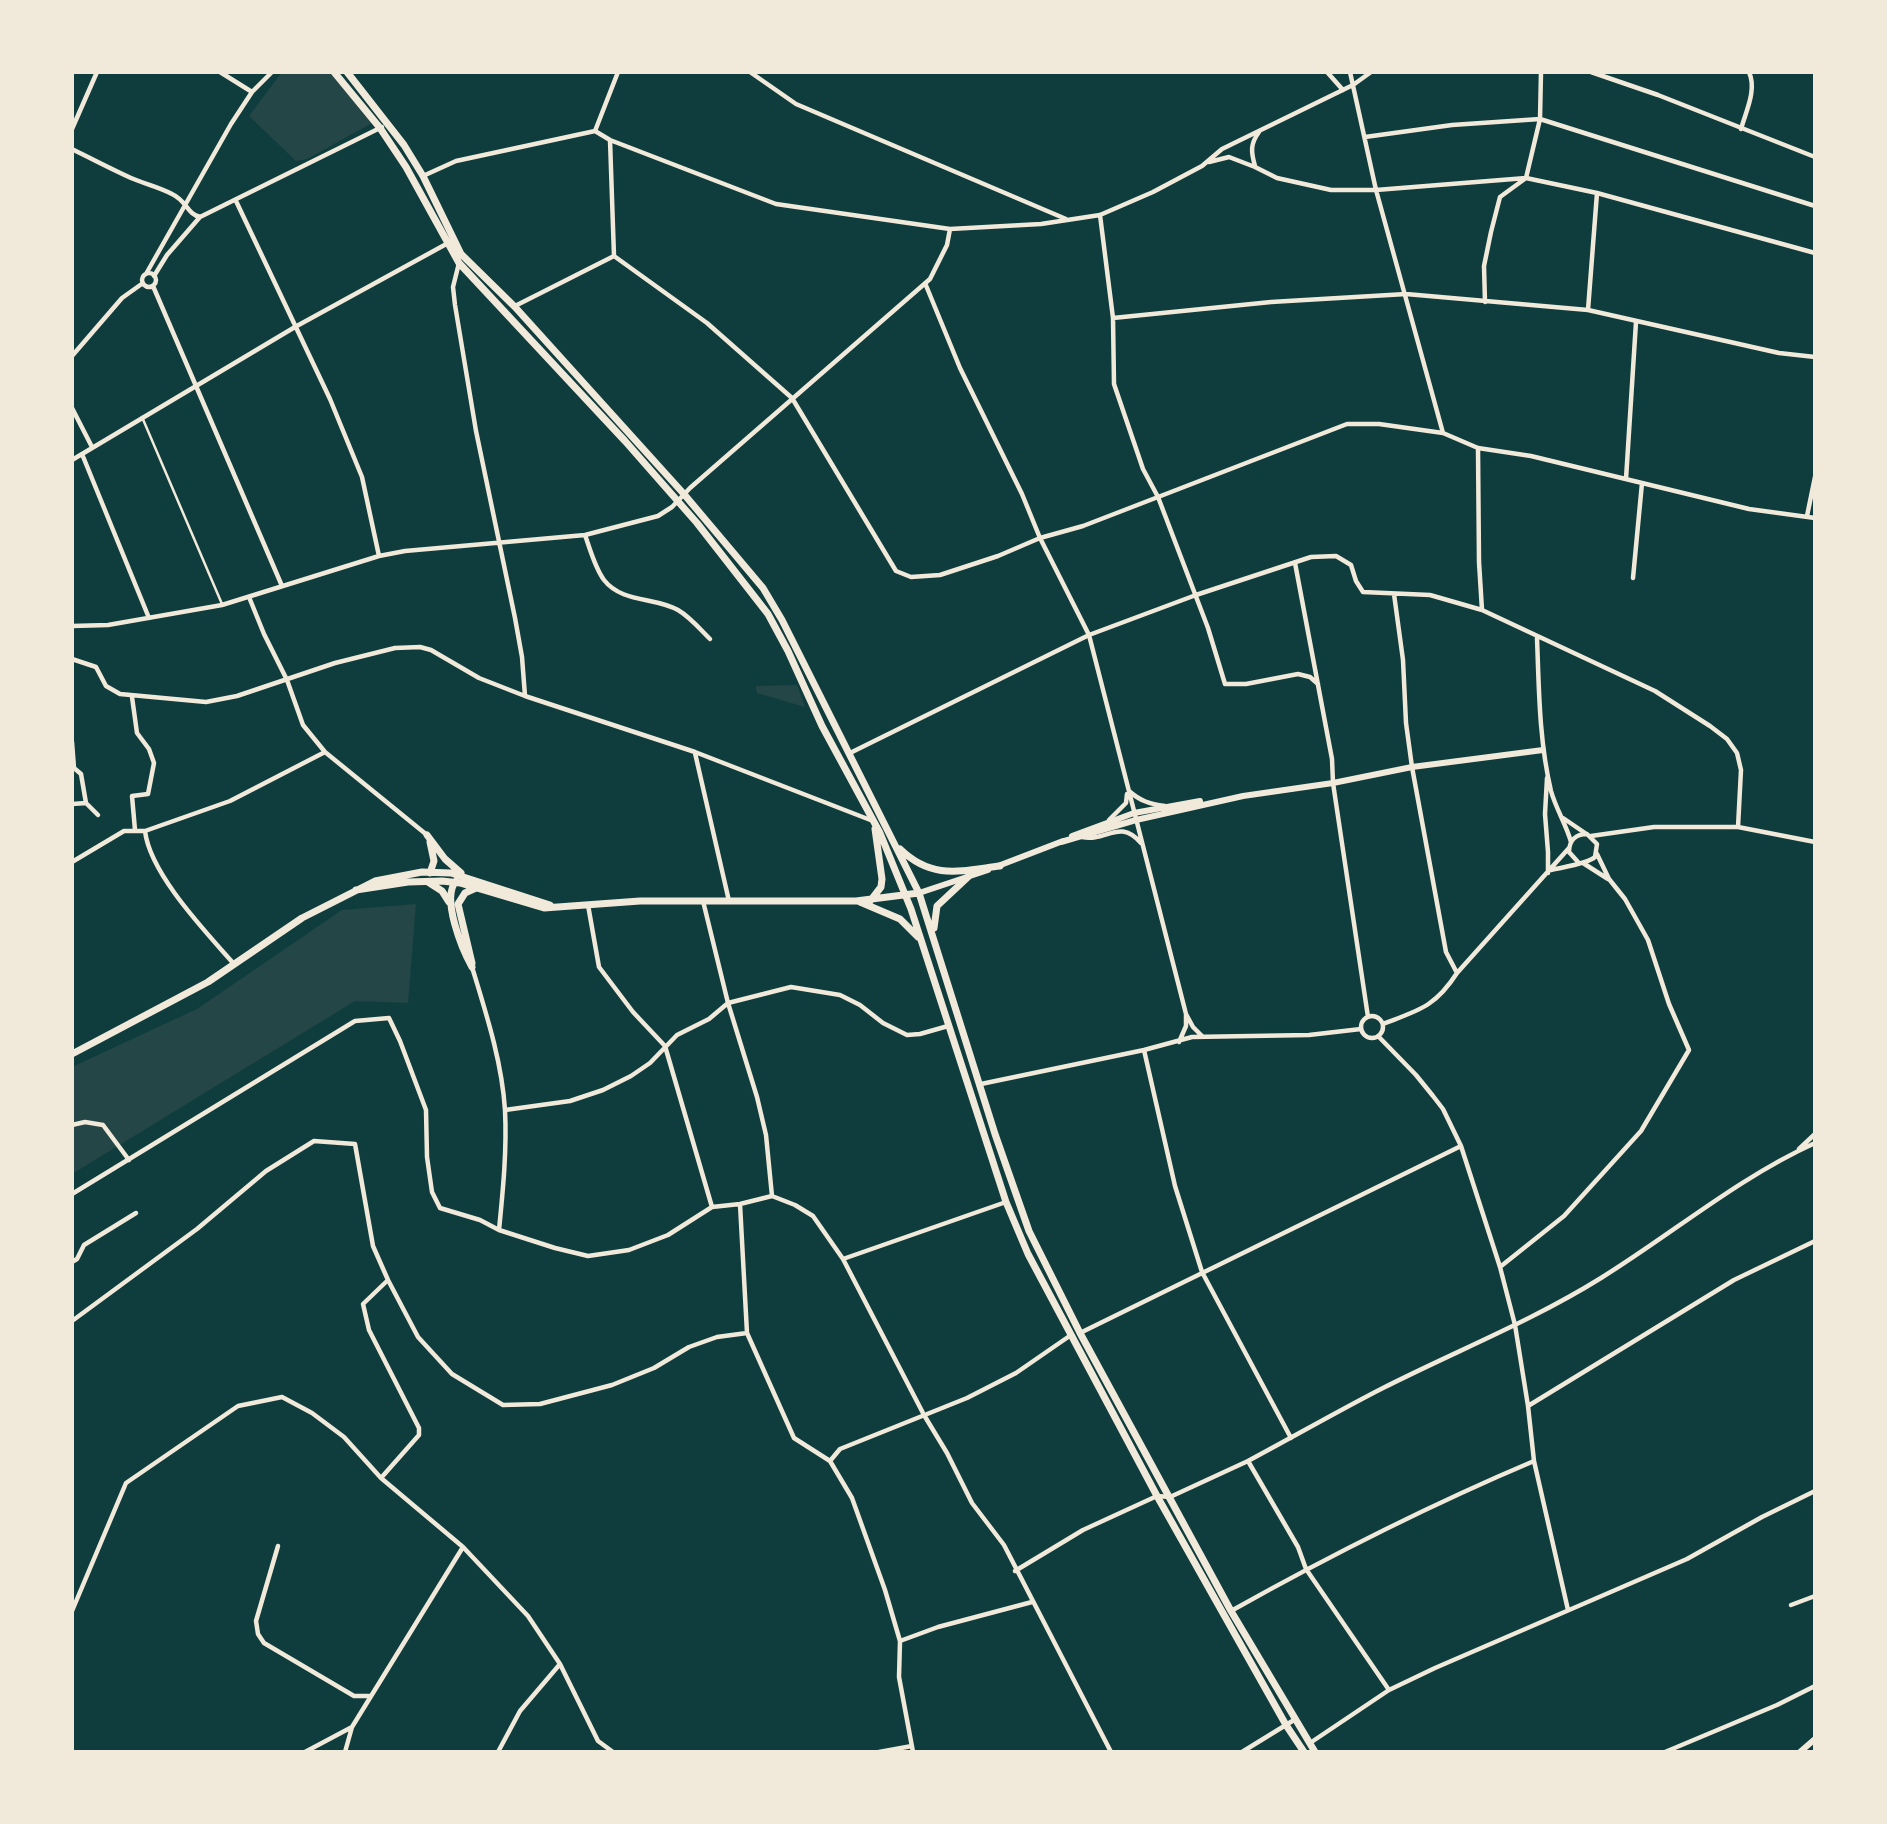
<!DOCTYPE html>
<style>
body{margin:0}
#map{position:relative;width:1887px;height:1824px;overflow:hidden;background:#0f3d3e;font-family:"PT Sans",sans-serif}
canvas{display:block}
.frame{position:absolute;inset:0;border:74px solid #f1e9da;pointer-events:none}
</style>
<div id="map">
<canvas width="1887" height="1824"></canvas>
<div class="frame"></div>
</div>
<script>
const c = document.querySelector('canvas').getContext('2d');
c.lineJoin = 'round';
function paint(path, color) {
  c.fillStyle = color;
  c.fill(path, 'evenodd');
}
function strokePath(path, color, width, dash) {
  c.strokeStyle = color;
  c.lineWidth = width;
  c.lineCap = dash ? 'butt' : 'round';
  c.setLineDash(dash || []);
  c.stroke(path);
}
paint(new Path2D(`
 M282,72H330L372,123L307,159L296,161L249,116Z
 M797,685L805,707L757,693L756,686Z
 M416,904L408,1003L355,1001L72,1174V1067L197,1009L342,910Z`), '#244646');
strokePath(new Path2D(`
 M142,417L222,604`), '#f1e9da', 2.5);
strokePath(new Path2D(`
 M220,72L252,92
 M750,72L796,104L1066,219
 M1327,72L1343,90
 M1350,72L1376,190L1443,433
 M1591,72L1658,95L1815,157
 M72,129L97,72
 M1741,129C1746,111 1757,90 1749,72
 M595,131L618,72
 M1365,137L1452,125L1540,119L1815,206
 M72,149C92,159 111,169 131,178C145,184 159,187 172,194C187,201 187,214 200,217L382,127
 M1209,162L1229,157L1255,167L1277,178L1331,190H1376L1526,178L1597,193L1588,310
 M1255,166C1251,152 1250,144 1259,132
 M423,176L456,161L595,131L610,140L776,204L950,229L1041,224L1100,215L1153,192L1202,166L1222,149L1353,85L1371,72
 M1597,193L1815,253
 M236,201L330,399L362,477L379,556
 M1100,215L1113,318L1114,384L1143,469L1158,497L1208,628L1225,684H1246L1298,674L1310,677L1318,684
 M614,256L707,323L792,398L896,571L911,577L940,575L998,556L1040,538L1083,526L1347,424H1379L1443,433L1478,448L1531,456L1749,509L1815,518
 M459,263L453,287L455,305L476,431L515,618L522,657L525,696
 M142 280a7 7 0 1 1 14 0a7 7 0 1 1-14 0Z
 M146,274L231,124L252,92L272,72
 M154,276L167,255L200,217
 M925,283L960,368L1022,494L1040,538L1089,635L1186,1014L1193,1027L1202,1036
 M153,286L282,586
 M1485,302L1484,266L1491,232L1500,197L1526,178L1540,119L1541,72
 M515,306L614,256L610,140
 M1113,318L1271,302L1406,294L1588,310L1779,353L1815,357
 M72,356L122,298L143,283
 M72,408L92,447
 M1478,448L1479,562L1482,610
 M82,454L149,618
 M72,460L295,327L450,242
 M1626,479L1636,322
 M1807,516L1815,477
 M585,535C590,549 595,568 604,580C622,603 655,597 678,610C690,617 700,629 710,639
 M1295,563L1332,759L1333,783L1368,1017
 M1633,578L1642,483
 M1394,594L1403,660L1406,723L1412,767L1446,952L1457,973
 M249,597L264,634L287,680L303,725L325,752L427,835
 M72,626L108,625L222,605L379,556L405,551L585,535L658,516L672,507L690,488L930,279L947,245L950,229
 M1537,638C1539,689 1539,740 1551,791C1556,809 1566,824 1571,842
 M72,659L96,667L106,686L120,694L206,702L237,696L335,663L395,648L420,647L431,650L479,678L525,696L695,752L873,821
 M132,697L137,733L149,749L154,763L148,794L132,796L135,830
 M72,742L74,768L81,774L86,803L98,815
 M695,753L729,901
 M850,753L1089,635L1196,595L1311,557L1336,556L1351,565L1356,581L1363,592L1430,595L1482,610L1655,691L1710,726L1727,739L1737,753L1741,770L1738,827
 M1547,778L1545,814L1548,852V873
 M1129,791C1140,801 1150,804 1165,806
 M72,804L86,803
 M1563,818L1585,833
 M1109,820L1126,803L1127,794
 M145,831C150,874 206,932 234,964
 M1591,836L1654,827H1738L1815,842
 M1082,837C1107,842 1119,818 1141,843
 M72,862L124,831H145L230,801L325,752
 M1583,863L1608,879
 M1551,870C1563,867 1587,864 1595,857L1597,844L1587,834C1576,834 1569,840 1569,852L1578,862
 M703,901L728,1003L757,1097L766,1135L772,1196
 M588,905L599,967L633,1012L665,1046L712,1207
 M472,967C486,1013 502,1062 505,1110C507,1150 503,1190 499,1230
 M1361 1027a11 11 0 1 1 22 0a11 11 0 1 1-22 0Z
 M1383,1024C1419,1010 1435,1007 1457,973L1569,848
 M1378,1036L1416,1075L1433,1096L1443,1109L1461,1146L1500,1267L1515,1325L1528,1406L1534,1461L1568,1610
 M1179,1042L1186,1026V1015
 M1144,1050L1175,1186L1202,1272L1291,1438
 M981,1084L1144,1050L1192,1037L1309,1035L1361,1029
 M505,1110L570,1101L603,1090L631,1076L650,1063L677,1035L709,1019L728,1003L791,987L840,995L860,1005L883,1023L907,1035L920,1034L948,1026
 M72,1125L85,1122L103,1125L129,1160
 M1799,1149L1815,1134
 M72,1194L355,1021L389,1018L400,1041L426,1110L427,1157L432,1192L440,1208L480,1220L499,1230L555,1248L588,1256L629,1250L668,1235L712,1207L740,1204L772,1196L795,1205L813,1216L843,1259L924,1415L947,1453L972,1503L1004,1545L1111,1752
 M843,1259L1006,1202
 M72,1262L77,1259L84,1245L136,1213
 M1500,1267L1564,1216L1641,1131L1689,1050L1669,1004L1648,940L1625,899L1609,879L1597,854
 M388,1280L418,1337L452,1374L503,1405L540,1404L612,1385L654,1368L689,1347L717,1337L747,1333L740,1204
 M72,1321L197,1229L266,1171L314,1141L355,1144L373,1246L388,1280L363,1304L369,1330L419,1428V1435L381,1478
 M747,1333L794,1438L830,1461L852,1498L885,1590L900,1641L899,1677L913,1752
 M1080,1333L1461,1146
 M1528,1406L1734,1280L1815,1241
 M830,1461L840,1449L967,1398L1016,1373L1071,1335
 M1248,1461C1293,1437 1338,1411 1383,1388C1456,1351 1532,1321 1601,1278C1672,1234 1738,1178 1815,1143
 M278,1546L256,1621L258,1634L264,1643L354,1696H371
 M1015,1571L1083,1530L1157,1496L1170,1497L1248,1461L1298,1547L1306,1569L1389,1690
 M1791,1605L1815,1596
 M72,1611L126,1483L238,1406L282,1397L312,1413L344,1437L381,1478L463,1547L528,1616L560,1664L598,1741L613,1752
 M1231,1611C1329,1556 1430,1505 1534,1461
 M900,1641L938,1627L1032,1602
 M1310,1743L1389,1690L1435,1668L1687,1559L1762,1517L1815,1491
 M305,1752L352,1727
 M345,1752L352,1727L463,1547
 M498,1752L520,1711L560,1664
 M879,1752L912,1746
 M1242,1752L1294,1720
 M1665,1752L1777,1705L1815,1686`), '#f1e9da', 4.5);
strokePath(new Path2D(`
 M1072,836L1134,813L1200,801
 M1061,842L1136,820L1243,796L1333,783L1412,767L1543,750
 M998,866L1063,841
 M919,893L988,870
 M1800,1752L1815,1739`), '#f1e9da', 6);
strokePath(new Path2D(`
 M334,72L380,128L406,167L459,263L625,441L697,523L768,614L788,651L822,726L880,833L911,909L1006,1202L1028,1254L1157,1496L1286,1725L1304,1752
 M347,72L404,145L423,176L461,254L515,307L683,493L763,588L782,620L919,893L995,1134L1029,1231L1080,1333L1231,1611L1315,1752
 M427,835L445,859L461,873
 M900,849C932,880 960,871 1000,866
 M430,873L434,861L430,842
 M456,881C441,898 462,949 472,967
 M428,882L442,891L449,902
 M356,890L408,882L442,881L460,883L544,908L640,901H856L919,893
 M871,900L881,887L882,879L875,829
 M860,902L900,919L918,937
 M934,928L937,906L968,877
 M472,963L458,904L465,893L476,888
 M72,1054L208,982L302,918L375,881L422,872L451,873L550,905`), '#f1e9da', 7);
</script>
